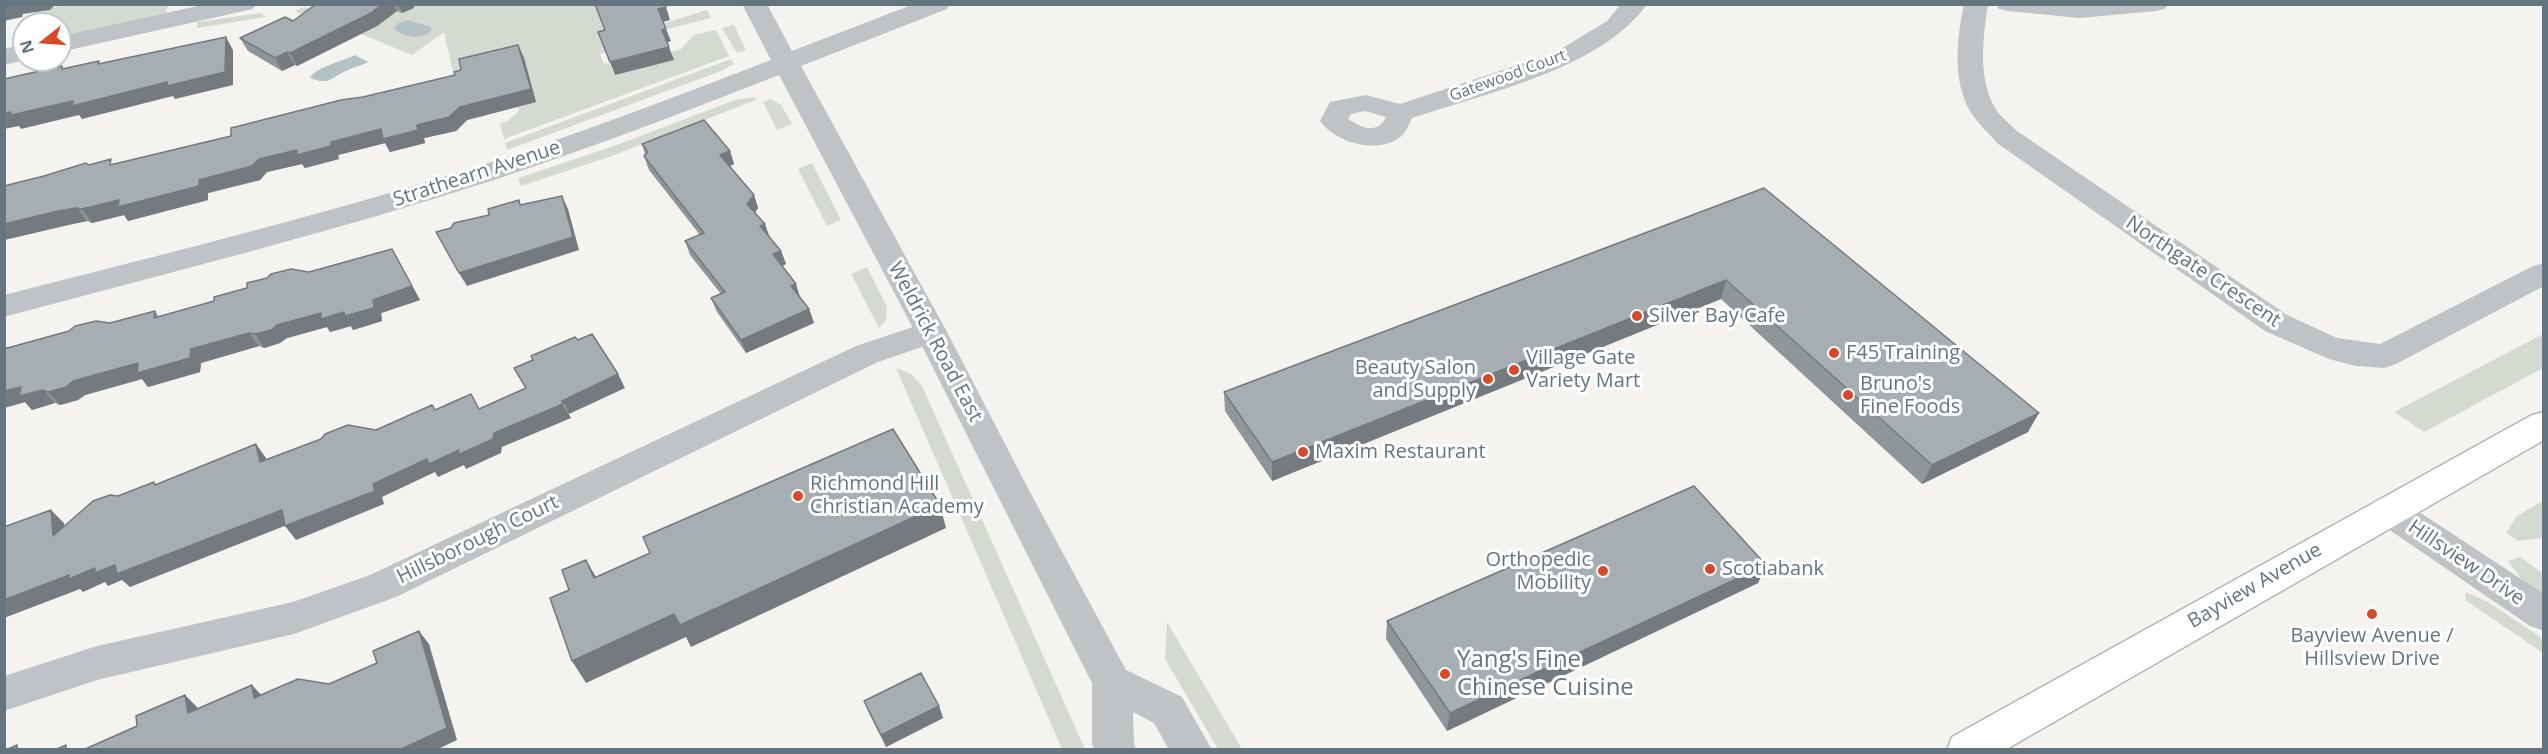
<!DOCTYPE html>
<style>
body{margin:0}
#map{position:relative;width:2548px;height:754px;overflow:hidden;background:#f4f3f0;font-family:"Open Sans",sans-serif}
canvas{display:block}
.frame{position:absolute;inset:0;border:6px solid #647580;pointer-events:none}
.north{position:absolute;left:12px;top:12px;width:60px;height:60px;box-sizing:border-box;background:#fff;border:2px solid #c1c8cc;border-radius:50%;rotate:253deg;font-size:16px;font-weight:700;line-height:24px;text-align:center;color:#647580}
.north::after{content:'';display:block;margin:auto;width:21px;height:27px;background:#db4828;clip-path:polygon(50% 0,100% 100%,50% 72%,0 100%)}
</style>
<div id="map">
<canvas width="2548" height="754"></canvas>
<div class="frame"></div>
<div class="north">N</div>
</div>
<script>
const c = document.querySelector('canvas').getContext('2d');
c.lineJoin = 'round';
function paint(path, color) {
  c.fillStyle = color;
  c.fill(path, 'evenodd');
}
function strokePath(path, color, width, dash) {
  c.strokeStyle = color;
  c.lineWidth = width;
  c.lineCap = dash ? 'butt' : 'round';
  c.setLineDash(dash || []);
  c.stroke(path);
}
function write(font, color, halo, rows, align = 'center') {
  c.font = font + ' "Open Sans",sans-serif';
  c.lineWidth = 6;
  c.setLineDash([]);
  c.textBaseline = 'middle';
  c.strokeStyle = halo;
  c.fillStyle = color;
  for (const [text, x, y, turn = 0] of rows) {
    c.save();
    c.translate(x, y);
    c.rotate((+turn || 0) * Math.PI / 180);
    c.textAlign = isNaN(turn) ? turn : align;
    if (halo) c.strokeText(text, 0, 0);
    c.fillText(text, 0, 0);
    c.restore();
  }
}
paint(new Path2D(`
 M62,5H168L166,13L60,36V24H27L42,16L43,11Z
 M414,5H609L646,29L707,10L711,18L603,45L606,52L600,54L604,64L610,63L614,75L673,60L670,52L680,50L694,35L716,30L729,56L504,139L500,124L509,120L519,111L518,107L536,102L524,58L466,72L461,108L444,32L412,55L342,26L308,18L295,11L304,7L309,8L308,10L397,11Z
 M261,13L266,17L197,28V22Z
 M734,25L746,50L737,53L722,28Z
 M731,59L734,64L721,71L507,150L505,143Z
 M754,97L756,100L609,157L521,186L518,178L614,146L735,100Z
 M771,99L781,105L792,124L777,130L763,102Z
 M812,163L841,220L827,226L798,169Z
 M867,267L887,307L886,320L879,328L851,274Z
 M2543,334V368L2424,432L2394,412Z
 M896,368L911,374L922,386L1085,749H1062Z
 M2543,501V538L2518,541L2506,533L2517,516Z
 M2521,557L2543,574V598L2522,580L2508,561Z
 M2466,592L2488,602L2539,636L2543,640V653L2465,600Z
 M1167,622L1242,749H1218L1165,659Z`), '#d5dad1');
paint(new Path2D(`
 M409,20L431,27V31C420,41 405,37 394,29L398,23Z
 M355,55L368,62C361,66 353,67 346,71C329,78 331,86 310,78C316,67 343,61 355,55Z`), '#b5c2c5');
const secondary = new Path2D(`
 M2544,412V440L2005,750H1947L1952,737L2532,415Z`);
strokePath(secondary, '#afb5b9', 3);
paint(new Path2D(`
 M207,4H256L253,9L244,11L60,52V36Z
 M1621,4H1647C1603,68 1484,94 1412,118C1409,125 1405,134 1399,138C1376,154 1336,143 1320,121L1330,102L1366,95L1400,104L1533,60L1561,49L1607,21ZM1365,111L1386,117C1377,135 1362,128 1348,119L1351,114Z
 M1964,4H1988C1983,37 1977,81 1997,111C2002,118 2010,124 2017,131L2287,315L2337,338L2380,344L2533,266L2544,263V286L2396,364L2384,368L2356,366L2329,359L2265,331L1997,143C1988,132 1977,123 1970,111C1952,79 1957,38 1964,4Z
 M1996,4H2168L2165,9L2156,11L2079,18L2008,11L1999,9Z
 M24,44V60L4,65V49Z
 M931,321L942,324L947,332L942,340L878,362L396,597L294,634L97,680L4,711V676L97,646L293,602L370,575L856,346Z
 M2388,496L2401,500L2544,594V631L2530,626L2375,520L2370,510L2375,500Z`), '#bfc3c6');
paint(new Path2D(`
 M742,4H767L792,51L914,4H950L947,9L801,66L947,332L1031,494L1126,670L1182,697L1212,750H1169L1154,723L1133,712L1134,743L1136,750H1095L1092,744V683L915,332L779,75C685,112 590,148 494,180C333,232 168,273 4,317V295C161,255 318,216 473,168C573,136 672,98 771,60Z`), '#bfc3c6');
paint(secondary, '#fff');
paint(new Path2D(`
 M316,4H414V8L402,13L397,11L377,26L297,66L295,65L282,71L248,51L240,38L293,21Z
 M518,45L524,58L536,102L467,120L456,131L424,138L425,143L390,152L385,143L338,155L339,159L305,168L302,164L267,172L260,180L208,193V200L128,221L124,215L92,223L87,221L68,225L4,240V186L89,165L114,164L231,136L363,97L455,75L461,70Z
 M642,144L730,151L734,164L730,166L754,195L758,208L755,213L769,236L781,251L786,264L782,266L800,297L809,309L814,323L746,353L717,312L711,298L721,294L690,255L685,241L700,235L649,170L644,156L645,154Z
 M1764,188L2028,432L1922,484L1721,299L1272,481L1225,411L1224,392Z
 M392,249L420,300L381,313L382,321L353,330L351,326L330,332L327,327L287,338L280,343L264,348L259,346L201,363L200,372L148,387L142,379L85,395L78,400L60,405L55,403L32,410L25,402L4,408V348L110,323L155,311L159,317L214,301L309,272Z
 M1766,565L1758,583L1447,731L1386,639L1387,621Z
 M864,701L939,706L943,718L886,747L869,713Z`), '#8f9699');
paint(new Path2D(`
 M56,4L50,10L23,14L22,17L4,21V6L13,5Z
 M382,4H393L397,11L377,26L297,66L290,53Z
 M398,4H414V8L402,13Z
 M666,7L670,20L663,22L658,9Z
 M666,29L671,41L666,43L662,30Z
 M226,37L233,50V85L175,99L173,96L82,119L79,115L21,129L19,126L4,129V114Z
 M518,45L524,58L536,102L467,120L456,131L424,138L425,143L390,152L385,143L338,155L339,159L305,168L302,164L267,172L260,180L208,193V200L128,221L124,215L92,223L82,209L199,180L259,159L297,150L381,129L417,125Z
 M669,47L674,60L615,75L610,62Z
 M287,52L295,65L282,71L275,58Z
 M730,151L734,164L725,168L720,155Z
 M754,195L758,208L752,217L747,204Z
 M562,196L568,209L579,250L467,286L459,273Z
 M77,208L87,221L68,225L4,240V224L58,211Z
 M765,224L770,238L760,226Z
 M392,249L420,300L381,313L382,321L353,330L351,326L330,332L327,327L287,338L280,343L264,348L255,334L277,325L321,313L373,300Z
 M781,251L786,264L777,268L773,254Z
 M1726,280L1721,299L1272,481V462Z
 M796,284L800,297L791,286Z
 M809,309L814,323L746,353L741,340Z
 M249,333L259,346L201,363L200,372L148,387L142,379L85,395L78,400L60,405L48,392L73,381Z
 M618,374L625,388L569,414L562,401Z
 M21,387L43,390L55,403L32,410L25,402L4,408V391Z
 M563,404L571,418L502,447L501,453L466,469L464,465L438,477L435,472L382,497L384,504L296,540L285,526L373,484L427,459L494,433Z
 M2039,413L2028,432L1922,484L1932,465Z
 M256,444L266,458L270,475L260,462Z
 M940,505L946,528L691,647L686,637L586,683L572,661L674,614Z
 M51,510L64,523L66,549L53,536Z
 M282,510L292,523L130,587L122,580L108,586L105,582L83,592L80,589L4,618V600L69,575L95,568L115,565Z
 M586,560L599,582L594,578Z
 M1766,565L1758,583L1447,731L1450,713Z
 M419,631L429,644L457,740L436,750H399Z
 M252,685L264,698H254Z
 M185,695L198,708L188,713Z
 M939,706L943,718L886,747L881,735Z`), '#747a7d');
const building = new Path2D(`
 M316,4H382L371,13L290,53L287,52L275,58L240,38L285,17L293,21Z
 M595,4H664L666,7L658,9L666,29L662,30L669,47L610,62L598,32L605,30Z
 M226,37L225,72L167,86V82L72,106L73,101L11,115V112L4,114V79L62,66V69L99,61L98,64Z
 M518,45L531,89L460,107L449,117L417,125L418,130L383,139L381,129L331,142V146L297,155V150L259,159L252,166L199,180V186L118,207L119,200L82,209L77,208L58,211L4,224V186L44,176L86,163L89,165L111,159L110,165L231,136V128L341,100L363,97L455,75L454,72L461,70L459,59Z
 M704,120L730,151L720,155L754,195L747,204L765,224L760,226L781,251L773,254L796,284L791,286L809,309L741,340L711,298L725,292L685,241L704,233L644,156L648,152L642,144Z
 M1764,188L2039,413L1932,465L1726,280L1272,462L1224,392Z
 M562,196L573,237L459,273L436,232L451,228L454,223L489,215L488,209L519,200L520,205Z
 M392,249L412,286L373,300L374,308L345,316L344,312L321,319V313L277,325L271,330L255,334L249,333L191,349L190,358L137,373L138,363L73,381L66,387L48,392L43,390L19,396L21,387L4,391V349L69,331L75,326L96,321L110,323L155,311L154,318L214,301V297L247,288V283L267,278L271,274L291,269L309,272Z
 M592,334L618,374L562,401L563,404L494,433L493,439L458,455L459,450L429,464L427,459L373,484L375,491L285,526L282,510L117,574L115,565L95,573V568L69,579V575L4,600V527L51,510L53,536L93,501L110,495L118,496L154,482L155,485L256,444L260,462L321,439L325,434L348,425L376,430L432,405L435,410L471,394L479,409L526,388L514,368L533,360L531,356L575,337L578,340Z
 M893,429L940,505L680,625L674,614L572,661L550,598L569,590L562,570L586,560L594,578L650,553L643,537Z
 M1694,486L1766,565L1450,713L1387,621Z
 M419,631L447,728L399,750H83L137,726L136,716L185,695L188,713L252,685L254,698L298,679L329,684L377,663L373,651Z
 M921,673L939,706L881,735L864,701Z
 M17,745V750H6Z
 M66,745V750H55Z`);
paint(building, '#a6aeb2');
strokePath(building, '#747a7d', 1.5);
for (const [x, y, r, color] of [
 [1637,316,6,"#db4828"],
 [1834,353,6,"#db4828"],
 [1514,370,6,"#db4828"],
 [1488,379,6,"#db4828"],
 [1848,395,6,"#db4828"],
 [1303,452,6,"#db4828"],
 [798,496,6,"#db4828"],
 [1710,569,6,"#db4828"],
 [1603,571,6,"#db4828"],
 [2372,614,6,"#db4828"],
 [1445,674,6,"#db4828"]
]) {
  const dot = new Path2D();
  dot.arc(x, y, r, 0, 2 * Math.PI);
  c.fillStyle = color;
  c.fill(dot);
  strokePath(dot, '#fff', 2);
}
write('16px', '#647580', '#fff', [
 ["Gatewood Court",1508,76,-20]
]);
write('20px', '#647580', '#fff', [
 ["Strathearn Avenue",477,174,-18],
 ["Northgate Crescent",2203,272,34],
 ["Weldrick Road East",935,342,62],
 ["Hillsborough Court",478,540,-26],
 ["Hillsview Drive",2466,563,34],
 ["Bayview Avenue",2255,586,-30]
]);
write('20px', '#647580', '#fff', [
 ["Silver Bay Cafe",1649,316],
 ["F45 Training",1846,353],
 ["Village Gate",1526,358],
 ["Variety Mart",1526,381],
 ["Beauty Salon",1476,368,"right"],
 ["and Supply",1476,391,"right"],
 ["Bruno's",1860,384],
 ["Fine Foods",1860,407],
 ["Maxim Restaurant",1315,452],
 ["Richmond Hill",810,484],
 ["Christian Academy",810,507],
 ["Orthopedic",1591,560,"right"],
 ["Mobility",1591,583,"right"],
 ["Scotiabank",1722,569],
 ["Bayview Avenue /",2372,636,"center"],
 ["Hillsview Drive",2372,659,"center"]
], 'left');
write('24px', '#647580', '#fff', [
 ["Yang's Fine",1457,660],
 ["Chinese Cuisine",1457,688]
], 'left');
</script>
